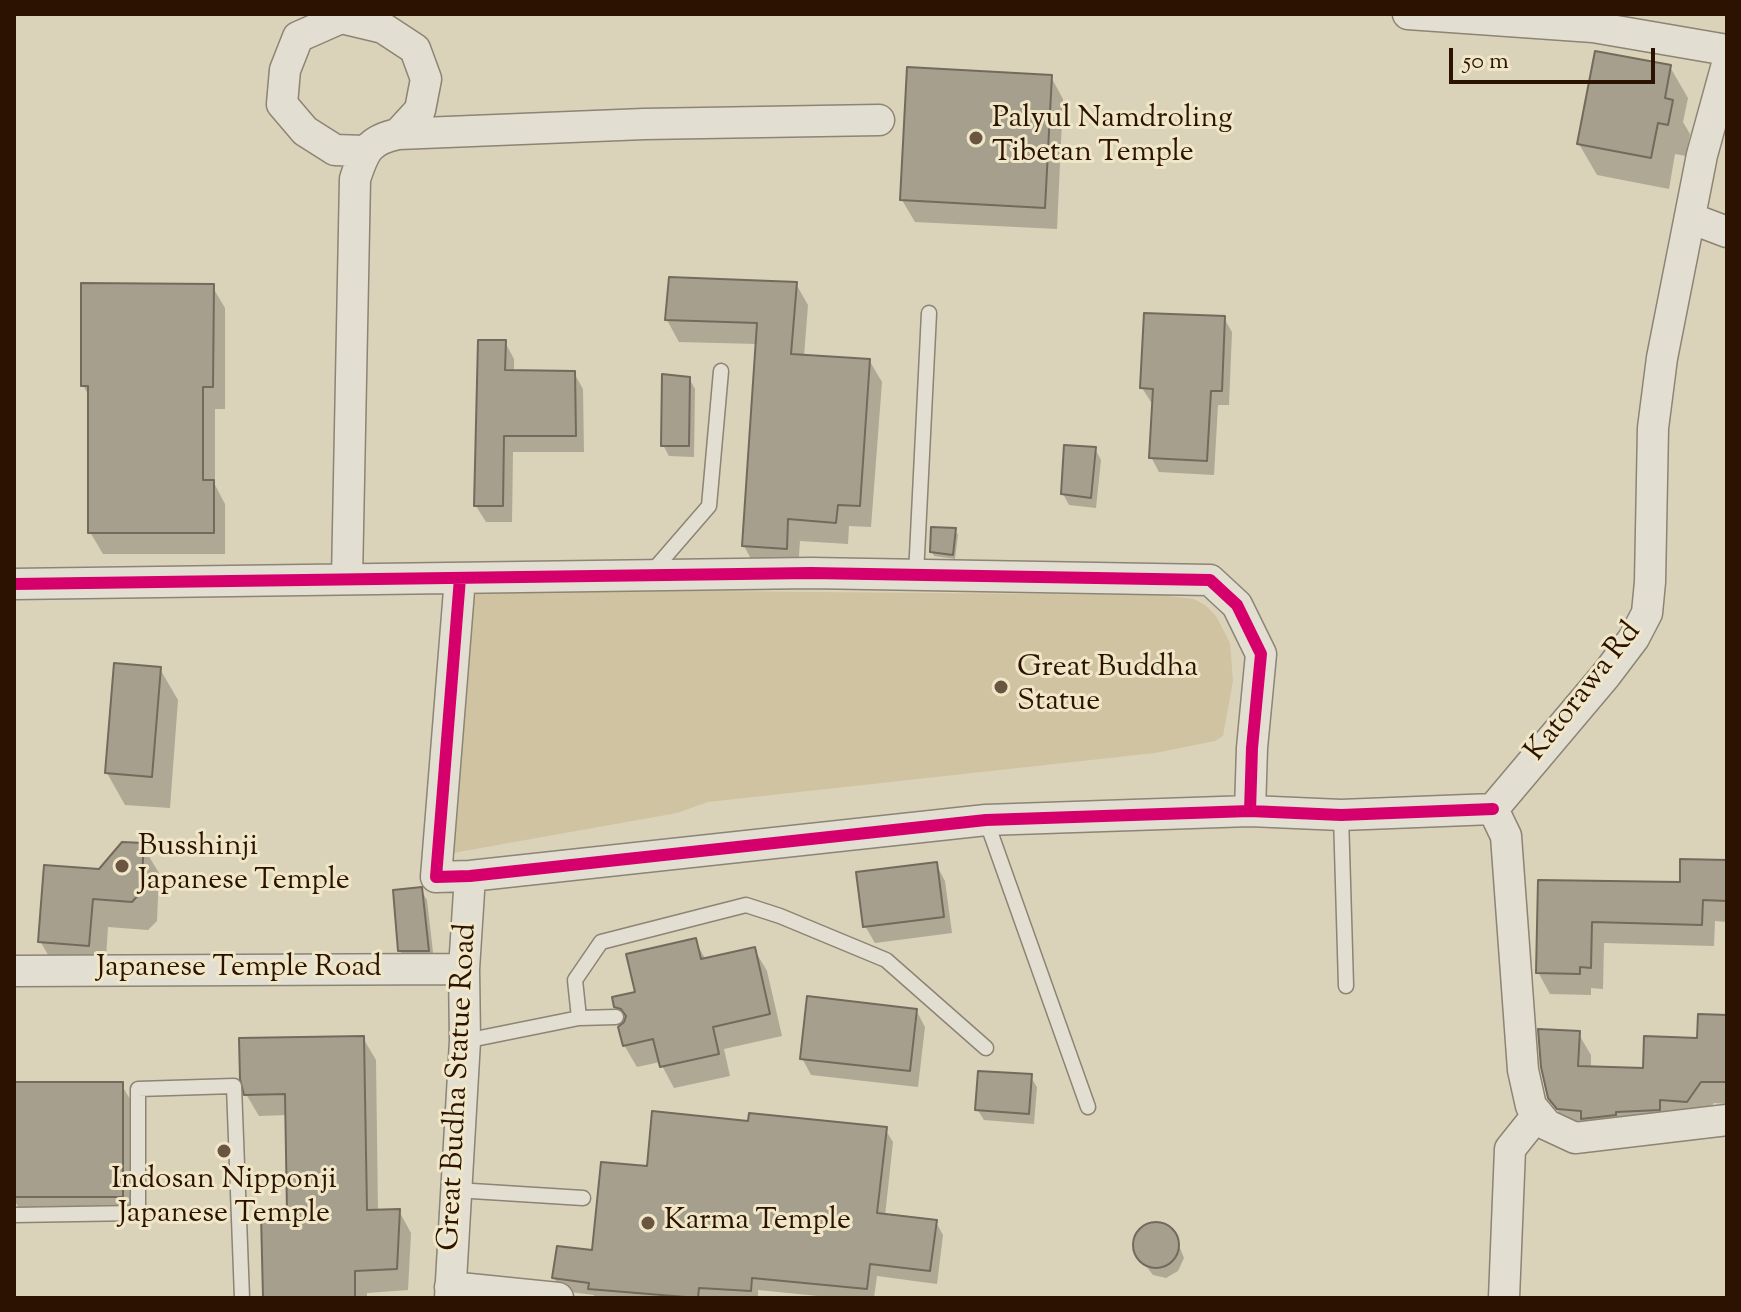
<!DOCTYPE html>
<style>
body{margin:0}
#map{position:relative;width:1741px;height:1312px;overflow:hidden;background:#dad2b9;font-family:"Sorts Mill Goudy",serif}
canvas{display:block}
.frame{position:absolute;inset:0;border:16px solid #2c1201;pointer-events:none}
.scale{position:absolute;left:1449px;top:48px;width:206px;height:36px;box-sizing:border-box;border:4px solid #2c1201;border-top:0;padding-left:10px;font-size:24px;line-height:28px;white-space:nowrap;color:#2c1201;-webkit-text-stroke:6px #f0e6c8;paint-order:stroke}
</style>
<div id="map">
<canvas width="1741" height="1312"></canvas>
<div class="frame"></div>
<div class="scale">50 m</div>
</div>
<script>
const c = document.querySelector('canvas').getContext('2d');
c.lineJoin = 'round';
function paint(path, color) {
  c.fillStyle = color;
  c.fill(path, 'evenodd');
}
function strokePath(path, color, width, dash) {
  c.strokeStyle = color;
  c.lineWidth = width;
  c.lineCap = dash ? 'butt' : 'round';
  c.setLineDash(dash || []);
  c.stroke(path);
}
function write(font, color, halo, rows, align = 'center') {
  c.font = font + ' "Sorts Mill Goudy",serif';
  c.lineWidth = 6;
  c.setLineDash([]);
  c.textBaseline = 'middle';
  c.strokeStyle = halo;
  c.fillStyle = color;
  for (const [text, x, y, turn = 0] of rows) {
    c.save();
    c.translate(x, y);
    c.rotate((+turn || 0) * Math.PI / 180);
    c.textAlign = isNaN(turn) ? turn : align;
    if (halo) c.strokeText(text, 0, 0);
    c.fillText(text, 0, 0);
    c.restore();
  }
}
paint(new Path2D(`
 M471,589L1160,595L1194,599L1205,605L1216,616L1230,643L1233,681L1223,736L1215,741L1155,753L708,802L677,813L447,854Z`), '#d0c3a1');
paint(new Path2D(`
 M1670,67L1688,98L1683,122L1690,134L1686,156L1675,154L1669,189L1597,175L1579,144Z
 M1051,77L1063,99L1057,229L915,222L902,200Z
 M796,284L808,305L804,356L869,360L882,382L871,527L849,526L848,544L800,541L798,570L756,568L744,546L757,344L679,342L667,320Z
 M212,286L225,308V409H215V485L225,504V554H103L90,532V398L83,385Z
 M1224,318L1232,332L1229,405H1218L1214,475L1159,472L1151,457L1154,402H1151L1142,388Z
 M505,342L514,359V372L574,373L583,389L584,452H513L512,522H486L476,506Z
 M689,378L695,389L694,457L669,456L663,445Z
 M1095,449L1101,460L1096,508L1069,505L1063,494Z
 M955,530L958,535L955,559L934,556L932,551Z
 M160,669L178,700L170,808L125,805L107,773Z
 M142,845L159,873L157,921L148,930L108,927L105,973L57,970L40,941L100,871Z
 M1727,862V922L1715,921L1714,946L1604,943L1603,989L1591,988V995L1550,994L1538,972L1540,882L1682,884Z
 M936,864L945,881L952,933L875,943L865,926Z
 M421,890L427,900L434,961H407L400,951Z
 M695,941L706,960L754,949L767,971L782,1036L724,1049L730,1076L674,1088L660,1062L637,1067L624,1045L626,1024L616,1006L637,993Z
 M916,1010L925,1027L918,1087L811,1075L802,1058Z
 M1727,1017V1104L1714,1103L1700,1124L1628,1134L1563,1120L1550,1097L1578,1033L1591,1055V1068L1645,1070L1699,1040Z
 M363,1038L376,1060L378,1212L399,1211L411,1233L408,1290L367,1293V1298H265L289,1215L287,1115L259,1116L246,1094Z
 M1030,1076L1037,1087L1034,1124L984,1120L977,1109Z
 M14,1084H121L134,1106V1218H25L14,1200Z
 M749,1123L885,1129L893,1142L885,1216L936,1222L943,1235L937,1284L877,1276L874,1298H838L758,1290V1298H595L594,1295L562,1291L554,1278L594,1252L649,1169Z
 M1155,1223L1162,1224L1174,1233L1184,1258L1178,1271L1166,1278L1153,1275L1136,1253L1135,1240L1142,1228Z`), '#0003');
const building = new Path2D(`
 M1595,51L1671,65L1665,98L1673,100L1668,125L1658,123L1651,158L1577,144Z
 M907,67L1052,75L1045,208L900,200Z
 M669,277L797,282L791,354L870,359L860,506L838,505L836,523L788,519L787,549L742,546L757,323L665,320Z
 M81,283L214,284L213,387H203V480H214V533H88V386H81Z
 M1144,313L1225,316L1222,391H1211L1207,461L1149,458L1153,389L1140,388Z
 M478,340H506L505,370L575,371L576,436H504L503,506H474Z
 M662,374L690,377L689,446H661Z
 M1064,445L1096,447L1091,498L1061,494Z
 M931,527L956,528L953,555L930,552Z
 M114,663L161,667L152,777L105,773Z
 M122,842L144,843L141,892L132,902L93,899L89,946L38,942L44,865L99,869Z
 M1680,859L1727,860V901L1703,900L1702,925L1592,922L1591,968L1580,967V974L1536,973L1538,880L1680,882Z
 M937,862L944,917L863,927L856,872Z
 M422,887L429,951H398L393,890Z
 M696,938L701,959L755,947L770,1014L713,1027L719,1054L660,1067L653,1039L623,1046L618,1027L624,1022L626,1016L621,1009L614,1007L612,997L635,992L626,954Z
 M807,996L917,1009L910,1071L800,1059Z
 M1698,1014L1727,1015V1082H1701L1687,1102L1660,1100V1110L1616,1112V1115L1581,1119V1111L1557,1109L1548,1098L1541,1067L1538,1029L1580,1031L1578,1066L1643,1068L1644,1036L1697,1038Z
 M364,1036L367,1210L400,1209L397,1269L355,1271V1298H263L261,1214L287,1213L285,1094L244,1095L240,1079L239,1038Z
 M978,1071L1032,1074L1029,1114L975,1110Z
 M14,1082H123V1197H14Z
 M652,1111L748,1121L749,1113L887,1127L877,1213L937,1220L930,1271L870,1264L867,1289L752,1278L751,1291L699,1288L698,1298L588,1289L589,1283L552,1278L557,1246L592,1250L601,1162L647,1166Z
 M1133 1245a23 23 0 1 1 46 0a23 23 0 1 1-46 0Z`);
paint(building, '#a79f8e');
strokePath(building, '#736a5c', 2);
const lane = new Path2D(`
 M651,573L709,506L721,371
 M916,575L929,313
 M1341,815L1346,986
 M986,820L1088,1107
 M579,1018L575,980L601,942L746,905L780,916L886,960L986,1048
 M465,1041L579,1018L616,1017
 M456,1190L583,1198
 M14,1215L138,1213V1089L234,1086L242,1298`);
const street = new Path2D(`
 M1408,14L1593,27L1727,50
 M1727,64L1702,155L1662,358L1653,428L1650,582L1647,613L1634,638L1606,675L1493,809L1506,836L1523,1070L1531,1106L1547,1125L1575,1138L1727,1120
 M364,151L335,150L305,131L282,104L285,70L298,37L341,18L383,28L415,49L426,79L420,110L398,134
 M1690,218L1727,232
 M460,578L436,877L470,876L986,820L1250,811L1341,815L1493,809
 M347,579L355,179C364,152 368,140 398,134L644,124L879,120
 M14,584L811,573L1210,580L1237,605L1261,654L1252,748L1250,811
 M14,971L464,969
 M450,1287L558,1298
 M450,1298L465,1041L464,969L470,876
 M1504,1298L1510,1149L1538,1114`);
strokePath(lane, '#8c8474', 17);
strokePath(street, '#8c8474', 33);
strokePath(lane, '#e2ded1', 14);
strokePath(street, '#e2ded1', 30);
strokePath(new Path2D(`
 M460,578L436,877L470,876L986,820L1250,811L1341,815L1493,809
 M14,584L811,573L1210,580L1237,605L1261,654L1252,748L1250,811`), '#d6006c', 12);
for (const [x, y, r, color] of [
 [976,138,8,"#695541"],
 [1001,687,8,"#695541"],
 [122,866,8,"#695541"],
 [224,1151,8,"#695541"],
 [648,1223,8,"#695541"]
]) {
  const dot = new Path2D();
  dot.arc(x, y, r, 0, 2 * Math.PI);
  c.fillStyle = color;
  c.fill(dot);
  strokePath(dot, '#f0e6c8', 3);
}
write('30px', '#2c1201', '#f0e6c8', [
 ["Palyul Namdroling",992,121],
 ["Tibetan Temple",992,155],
 ["Great Buddha",1017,670],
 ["Statue",1017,704],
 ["Busshinji",138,849],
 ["Japanese Temple",138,883],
 ["Indosan Nipponji",224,1182,"center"],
 ["Japanese Temple",224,1216,"center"],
 ["Karma Temple",664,1223]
], 'left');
write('30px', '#2c1201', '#f0e6c8', [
 ["Katorawa Rd",1585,693,-52],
 ["Japanese Temple Road",239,970],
 ["Great Budha Statue Road",460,1087,-87]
]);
</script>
